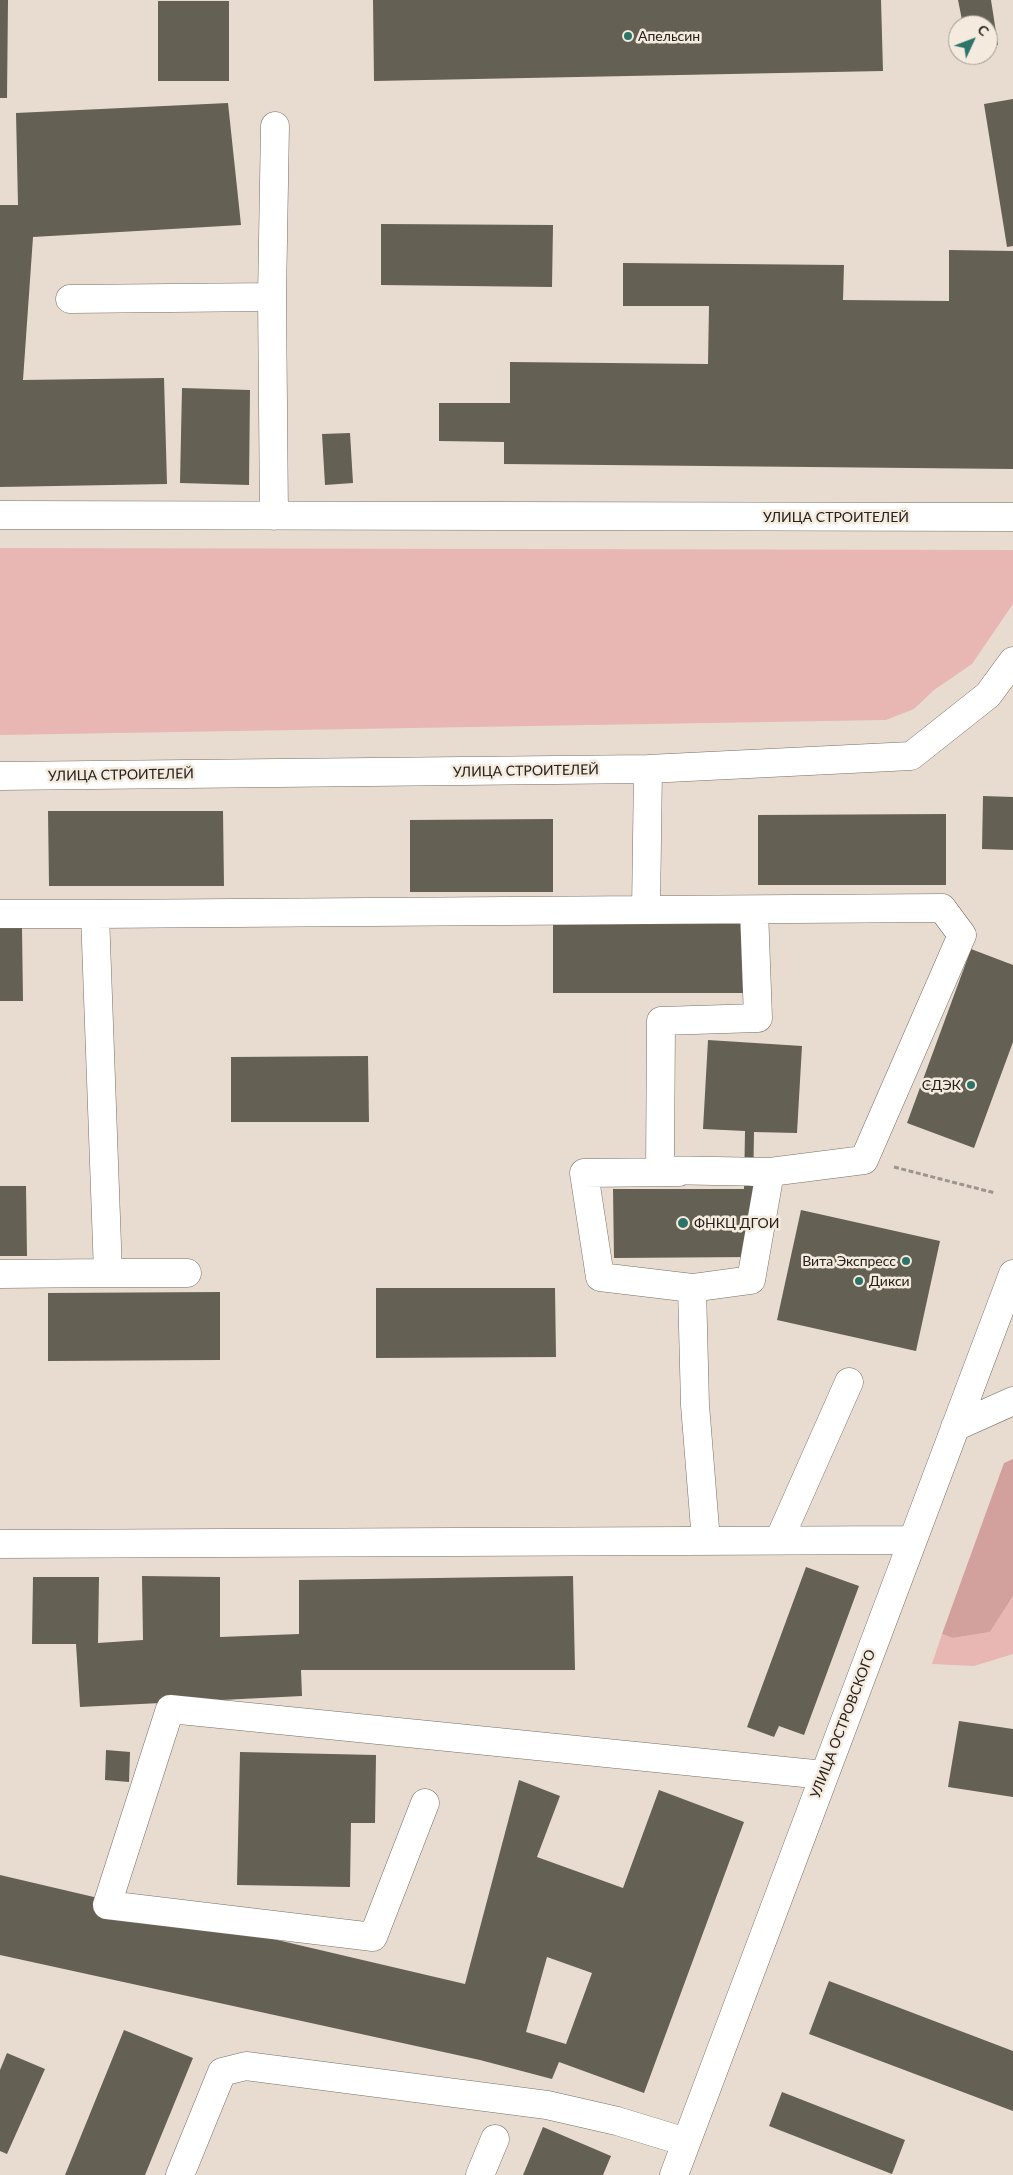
<!DOCTYPE html>
<meta charset="utf-8">
<style>
body{margin:0}
#map{position:relative;width:1013px;height:2175px;overflow:hidden;background:#e8dcd1;font-family:Lato,sans-serif}
canvas{display:block}
.north{position:absolute;left:948px;top:15px;width:50px;height:50px;box-sizing:border-box;background:#f5eade;border:1px solid #a29a91;border-radius:50%;rotate:47deg;font-size:14px;font-weight:700;line-height:20px;text-align:center;color:#25211d}
.north::after{content:'';display:block;margin:auto;width:18px;height:22px;background:#2c736a;clip-path:polygon(50% 0,100% 100%,50% 72%,0 100%)}
</style>
<div id="map">
<canvas width="1013" height="2175"></canvas>
<div class="north">С</div>
</div>
<script>
const c = document.querySelector('canvas').getContext('2d');
c.lineJoin = 'round';
function paint(path, color) {
  c.fillStyle = color;
  c.fill(path, 'evenodd');
}
function strokePath(path, color, width, dash) {
  c.strokeStyle = color;
  c.lineWidth = width;
  c.lineCap = dash ? 'butt' : 'round';
  c.setLineDash(dash || []);
  c.stroke(path);
}
function write(font, color, halo, rows, align = 'center') {
  c.font = font + ' Lato,sans-serif';
  c.lineWidth = 5;
  c.setLineDash([]);
  c.textBaseline = 'middle';
  c.strokeStyle = halo;
  c.fillStyle = color;
  for (const [text, x, y, turn = 0] of rows) {
    c.save();
    c.translate(x, y);
    c.rotate((+turn || 0) * Math.PI / 180);
    c.textAlign = isNaN(turn) ? turn : align;
    if (halo) c.strokeText(text, 0, 0);
    c.fillText(text, 0, 0);
    c.restore();
  }
}
paint(new Path2D(`
 M0,548L1013,550V604L972,664L934,690L914,709L886,720L0,735Z
 M1013,1596V1654L974,1666L932,1664L942,1634L953,1638L990,1632Z`), '#e8b6b3');
paint(new Path2D(`
 M1013,1459V1596L990,1632L953,1638L942,1634L1004,1463Z`), '#d2a19e');
paint(new Path2D(`
 M0,0H8L7,98H0Z
 M373,0H881L883,71L374,81Z
 M958,0H991L998,45L988,46V25H963Z
 M158,1H229V81H158Z
 M1013,99V246L1007,247L984,104Z
 M228,103L241,225L33,237L23,380L164,378L167,484L0,487V205H18L16,113Z
 M381,224L553,225L552,287L381,285Z
 M949,250L1013,251V469L504,464V442L439,441V403H510V362L708,364L709,306H623V263L844,265L843,300L949,301Z
 M182,388L250,390L249,485L180,483Z
 M350,433L353,483L325,485L322,434Z
 M983,796L1013,797V850L982,849Z
 M48,811H223L224,886H49Z
 M946,814V885H758V815Z
 M553,819V892H410V820Z
 M745,921V993H553V922Z
 M0,928H22L23,1001H0Z
 M971,949L1013,965V1042L974,1148L907,1123Z
 M708,1040L802,1046L797,1133L754,1132L752,1257L614,1258L613,1189H744L745,1131L703,1129Z
 M368,1056L369,1122H231V1057Z
 M0,1186H26L27,1256H0Z
 M801,1210L940,1241L916,1351L777,1320Z
 M376,1288H555L556,1357L376,1358Z
 M220,1292V1360L48,1361V1293Z
 M806,1567L859,1586L804,1735L779,1726L774,1737L747,1727Z
 M142,1576L220,1577V1637L299,1634V1580L573,1576L575,1670H301L302,1696L80,1707L76,1644H32L33,1577H99L98,1643L143,1640Z
 M959,1721L1013,1729V1797L948,1787Z
 M106,1750L130,1752L129,1782L105,1780Z
 M240,1752L376,1755L375,1823H351L350,1887L237,1885Z
 M519,1780L560,1796L537,1857L623,1888L659,1790L744,1822L644,2093L559,2062L552,2079L480,2060L0,1955V1875L465,1984ZM547,1957L592,1973L566,2044L526,2032Z
 M829,1981L1013,2051V2111L809,2034Z
 M124,2030L193,2058L145,2175H65Z
 M7,2053L45,2069L7,2154L0,2151V2070Z
 M782,2092L905,2140L892,2174L769,2126Z
 M543,2127L611,2156L603,2175H523Z`), '#646053');
const minor = new Path2D(`
 M272,297L275,126
 M70,299L272,297L274,516
 M0,515L1013,517
 M648,769L646,910L942,908L962,935L864,1160L770,1172L660,1170L661,1021L758,1018L754,910
 M0,776L648,769L911,756L988,695L1013,661
 M0,914H95L108,1273L0,1274
 M95,914L646,910
 M679,1172L584,1173L600,1277L692,1288
 M108,1273H187
 M955,1427L1013,1401
 M779,1540L849,1382
 M706,1541L695,1405L692,1288L751,1280L770,1172H752
 M0,1544L912,1540
 M425,1803L373,1937L107,1905L170,1709L824,1775
 M180,2175L222,2072L246,2066L547,2105L617,2121L686,2142
 M480,2175L495,2139
 M674,2175L1013,1274`);
strokePath(minor, '#786e64', 29);
strokePath(new Path2D(`
 M894,1167L995,1193`), '#9d958c', 3, [5, 2.5]);
strokePath(minor, '#fff', 28);
for (const [x, y, r, color] of [
 [628,36,5,"#2c736a"],
 [971,1085,5,"#2c736a"],
 [683,1223,6,"#2c736a"],
 [906,1261,5,"#2c736a"],
 [859,1281,5,"#2c736a"]
]) {
  const dot = new Path2D();
  dot.arc(x, y, r, 0, 2 * Math.PI);
  c.fillStyle = color;
  c.fill(dot);
  strokePath(dot, '#f5eade', 2);
}
write('14px', '#25211d', '#f5eade', [
 ["Апельсин",638,36],
 ["СДЭК",961,1085,"right"],
 ["ФНКЦ ДГОИ",694,1223],
 ["Вита Экспресс",896,1261,"right"],
 ["Дикси",869,1281]
], 'left');
write('14px', '#25211d', '#f5eade', [
 ["УЛИЦА СТРОИТЕЛЕЙ",836,517],
 ["УЛИЦА СТРОИТЕЛЕЙ",526,771,-1],
 ["УЛИЦА СТРОИТЕЛЕЙ",121,775,-1],
 ["УЛИЦА ОСТРОВСКОГО",843,1724,-69]
]);
</script>
